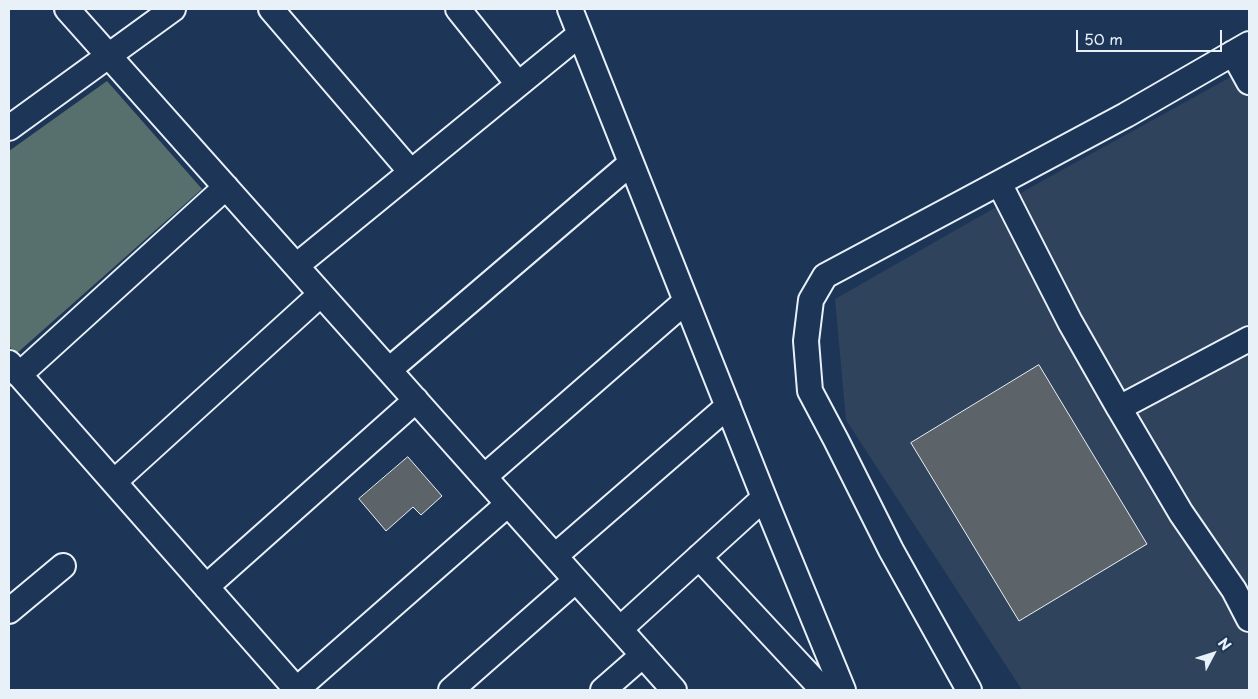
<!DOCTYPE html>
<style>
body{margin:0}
#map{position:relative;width:1258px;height:699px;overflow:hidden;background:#1d3557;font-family:"Playpen Sans",sans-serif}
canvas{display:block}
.frame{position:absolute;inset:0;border:10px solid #e8f1f8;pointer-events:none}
.north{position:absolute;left:1188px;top:629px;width:50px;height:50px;-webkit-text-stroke:4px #1d3557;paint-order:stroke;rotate:50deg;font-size:14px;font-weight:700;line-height:20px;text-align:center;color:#e8f1f8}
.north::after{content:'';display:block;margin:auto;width:18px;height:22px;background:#e8f1f8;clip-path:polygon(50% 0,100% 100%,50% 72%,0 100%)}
.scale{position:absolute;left:1076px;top:30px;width:146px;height:22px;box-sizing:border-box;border:2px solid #e8f1f8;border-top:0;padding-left:6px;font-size:15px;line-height:18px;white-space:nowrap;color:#e8f1f8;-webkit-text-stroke:4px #1d3557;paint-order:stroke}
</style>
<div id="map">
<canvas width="1258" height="699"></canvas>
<div class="frame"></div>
<div class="north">N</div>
<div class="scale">50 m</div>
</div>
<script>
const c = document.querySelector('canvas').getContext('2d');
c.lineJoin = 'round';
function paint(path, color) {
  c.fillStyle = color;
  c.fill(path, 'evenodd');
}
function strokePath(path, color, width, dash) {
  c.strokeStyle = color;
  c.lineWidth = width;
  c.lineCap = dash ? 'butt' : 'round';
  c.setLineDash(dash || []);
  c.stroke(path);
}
paint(new Path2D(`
 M1249,67V690H1022L846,420L835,299L1033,186Z`), '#30435c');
paint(new Path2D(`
 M107,81L202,189L16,354L9,346V151Z`), '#58706d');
const building = new Path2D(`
 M1039,365L1147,544L1019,621L911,443Z
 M408,457L442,496L421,515L413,507L386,531L359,499Z`);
paint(building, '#5d6469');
strokePath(building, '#e8f1f8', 1);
const minor = new Path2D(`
 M67,9L674,690
 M271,9L411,172
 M458,9L518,84
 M570,9L767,505L843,690
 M1233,53L1249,82
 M9,128L173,9
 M999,183L1070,322L1119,408
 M296,266L580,34
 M1249,339L1119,408L1181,513L1234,590L1249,619
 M9,363L297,690
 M389,370L631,163
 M19,375L226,187
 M484,477L686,301
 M114,482L321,294
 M555,556L728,406
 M699,557L823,690
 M206,587L416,400
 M9,611L63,566
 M620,629L764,498
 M296,690L508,504
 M451,690L576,580
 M603,690L643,655
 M969,690L891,550L836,440L810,391L806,341L811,300L825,276L1126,115L1249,44`);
strokePath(minor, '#e8f1f8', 28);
strokePath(minor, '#1d3557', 24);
</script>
